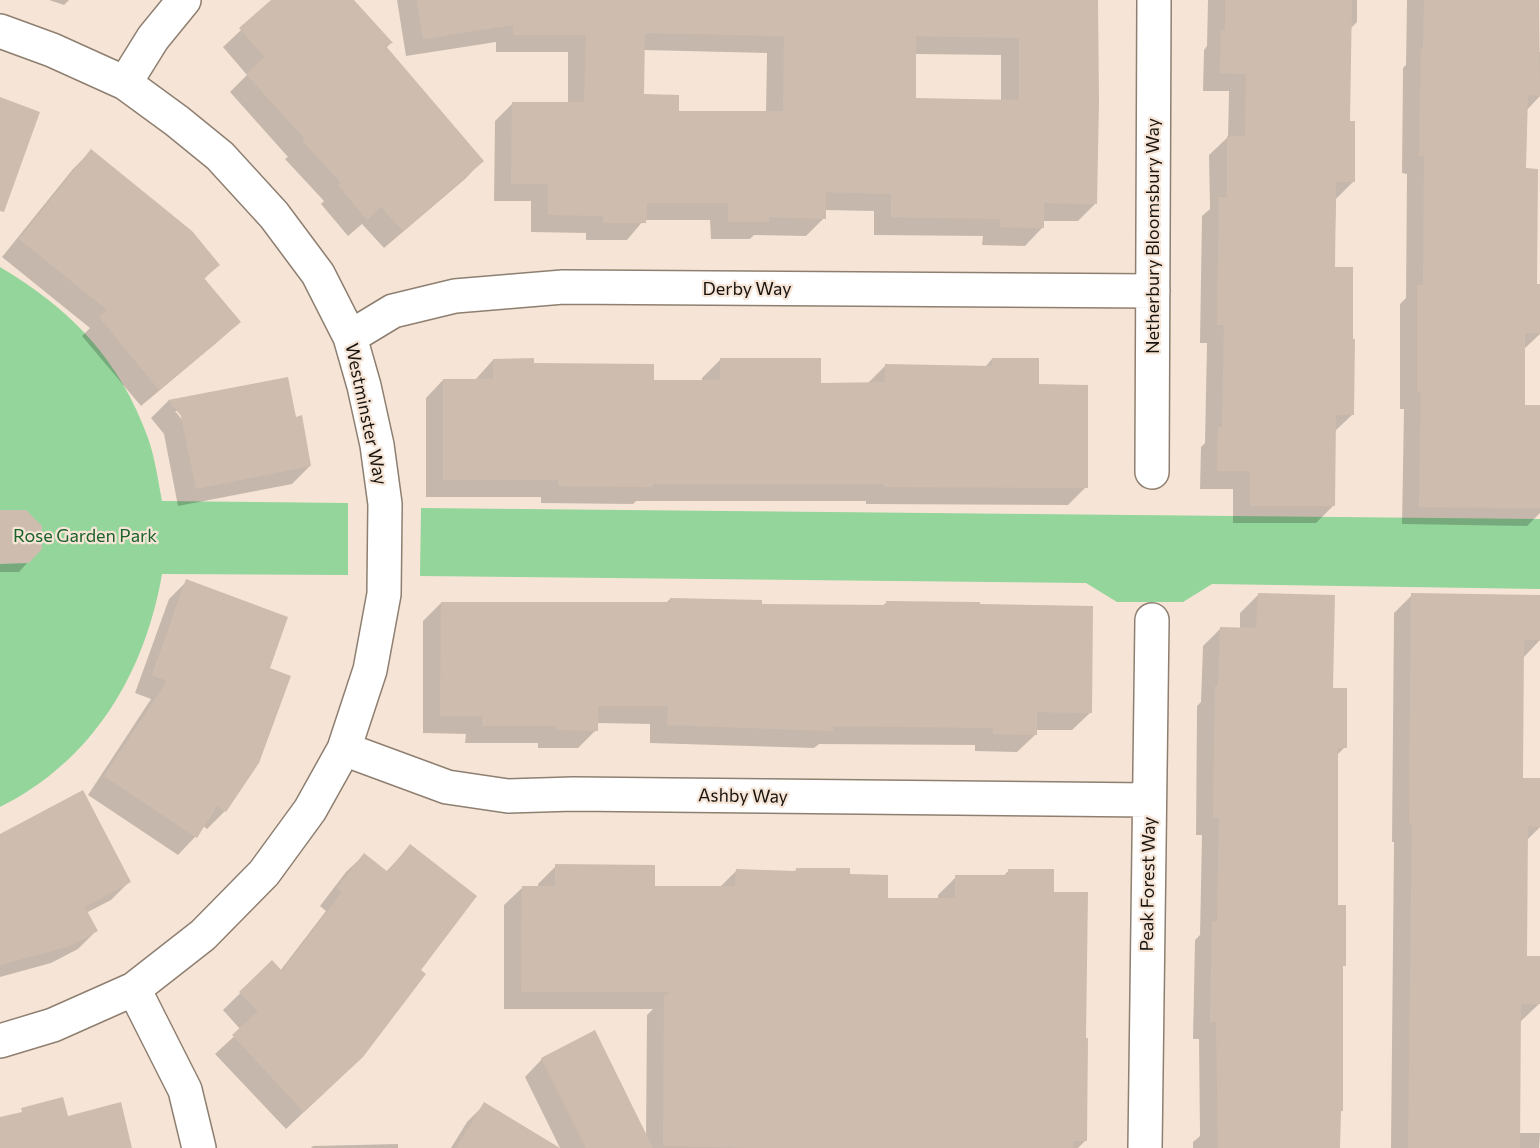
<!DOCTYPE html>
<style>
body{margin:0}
canvas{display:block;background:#f6e5d6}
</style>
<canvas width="1540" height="1148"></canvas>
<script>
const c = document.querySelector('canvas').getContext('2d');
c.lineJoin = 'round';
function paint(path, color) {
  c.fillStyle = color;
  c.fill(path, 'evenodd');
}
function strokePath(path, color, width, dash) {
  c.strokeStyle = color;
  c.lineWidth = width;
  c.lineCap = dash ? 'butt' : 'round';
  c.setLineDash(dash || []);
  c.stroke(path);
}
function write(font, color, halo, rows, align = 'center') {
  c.font = font + ' Commissioner,sans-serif';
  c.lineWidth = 4.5;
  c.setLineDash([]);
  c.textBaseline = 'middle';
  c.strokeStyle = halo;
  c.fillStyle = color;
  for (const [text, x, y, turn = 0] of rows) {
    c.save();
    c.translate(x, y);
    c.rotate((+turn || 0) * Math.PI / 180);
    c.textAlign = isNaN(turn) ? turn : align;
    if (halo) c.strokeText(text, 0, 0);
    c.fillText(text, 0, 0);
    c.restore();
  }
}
paint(new Path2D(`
 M0,267C71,309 120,360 148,438C155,458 158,480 162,501L348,503V575L162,574C145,673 93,761 0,807Z
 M421,508L1540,519V589L1212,584L1183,602H1117L1086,583L420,576Z`), '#94d59b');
paint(new Path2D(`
 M49,0H69L64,5Z
 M273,0H352L391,43L386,48L482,161L465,179L384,248L362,224L348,236L321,204L324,201L285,159L288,157L230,92L247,75L223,47Z
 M397,0H1097L1095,204L1078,221H1042V228L1025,246L982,245L983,236L874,235V211L824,210V218L806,236L754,235L750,239H711L710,220H644L627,240H586V233L531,232V201H494L495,121L513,103L568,104V52H496V42L406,56ZM643,50L767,53L766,112H678L643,96ZM915,54L1001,55V101L914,100Z
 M1208,0H1357V22L1350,29L1349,122L1354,181L1336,199L1334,268L1352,415L1334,432V505L1316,523H1233V489H1200L1201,447L1205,443L1207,343H1200L1202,216L1210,209L1209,155L1228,137L1229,91H1203L1204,50L1207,46Z
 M1407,0H1538L1537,52H1540V96L1526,111L1525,170L1536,286H1540V334L1523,350V406H1540V513L1527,526L1402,524L1404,409H1400V304L1406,298L1407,174L1402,173L1403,68L1406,65Z
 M91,151L218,265L204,279L239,322L221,339L141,406L82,336L90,328L2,257L73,169Z
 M992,359L1037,386L1086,487L1068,505L866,504V501H636L633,504L541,503V497H426V398L443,380H475L493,360L652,381H702V378L720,360L819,384L868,383L886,365L985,367Z
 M287,378L295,419L310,466L292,484L178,506L164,434L151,418L168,401ZM175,411H179L185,423Z
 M0,519L28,562L19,572H0Z
 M187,581L268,669L258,762L225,811L207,829L203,826L195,837L178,855L88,795L151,699L135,693L169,599Z
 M1258,595L1331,689L1345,747L1337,755V906L1344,965L1341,968L1339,1148H1193V1142L1200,1136L1199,1039H1193L1195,940L1200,935L1202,835H1196L1197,706L1201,702L1203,646L1221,628L1240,629V613Z
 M1412,595L1540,596V640L1523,658L1521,780H1540V827L1526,841L1525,958L1539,1004L1520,1022L1519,1133H1540L1539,1148H1391L1394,842H1392L1394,613Z
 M670,599L761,605L882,606L886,603L1090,713L1072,730H1035V735L1017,752L975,751V745L819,744L814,748L650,743V724L596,723V730L578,748H538V743H465L466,734L423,733V621L441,603H666Z
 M0,836L129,882L111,900L86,913L96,931L78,949L51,963L0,977Z
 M410,846L343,1075L286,1129L215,1054L241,1030L223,1010L271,963L280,971L326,911L320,906L346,872L364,855L386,872Z
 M556,866L654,888H719L736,871L794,872L796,870L848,876L886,899L938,900V895L956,877H1003L1009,870L1052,893L1084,1039L1086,1140L1078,1148H560L525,1077L542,1059L646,1136L647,1015L653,1009H504V905L522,888H538V884Z
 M485,1104L557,1148H451L467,1122Z
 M398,1144V1148H311L313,1146Z`), '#0003');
paint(new Path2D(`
 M271,0H354L393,43L385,45L484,161L403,231L381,207L367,220L338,185L341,183L302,140L304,138L246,74L265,57L239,28Z
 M417,0H1098L1099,101L1097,204L1044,203V228L1000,227V219L891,217V194L826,192V219L769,217V222H728V203H647L646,223H603V216L548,215V184H511L512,102H584L586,35H513V25L423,39ZM645,33L784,36L783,111H679V95L644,94ZM916,36L1019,38V100L916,98Z
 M1225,0H1352L1350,121H1355V182H1336L1335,267H1353V339H1355L1354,415H1336L1335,506H1250V471H1217L1218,427H1222L1224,325H1217L1219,197H1227V136H1245L1246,74L1220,73L1221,30H1225Z
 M1424,0H1539L1540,96L1528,95L1526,168L1538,169L1537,284H1540V333H1525V405H1540V508L1419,507L1421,392H1417V285H1423L1424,156H1419L1421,49H1423Z
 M0,97L40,112L4,212L0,211Z
 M91,149L192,231L220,265L204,278L241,322L159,390L99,317L107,310L19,239Z
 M534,358V363L654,364V380H720V358H821V383L885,382V364L992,366V358H1039V384L1088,385V488L884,487V484H653V487L558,486V480H443V379H493V359Z
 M288,377L296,417L302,415L311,466L196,489L181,416L168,400Z
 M0,510H26L42,526V549L29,563L0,564Z
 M186,579L288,617L270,668L291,676L259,763L226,812L217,806L197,838L104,776L167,681L152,675Z
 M1258,593L1335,595L1333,688H1347V748H1338V905H1346V966H1343V1111H1341L1340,1148H1218L1216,1022H1210L1212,921H1217L1219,818H1213L1215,686H1218L1220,627L1256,628Z
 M1411,593L1540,595V640H1524L1523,778H1540V827L1528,826L1527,956H1540V1004H1521L1520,1148H1408L1412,825H1409Z
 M670,598L762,600V604L886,605V601L980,602V604L1093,606L1092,713L1037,712V735L993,734V728L833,726V731L667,725L668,706H598V731L556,730V726H482L483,716H440L441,602H670Z
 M83,790L131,882L85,907L98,931L70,946L0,965V834Z
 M410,844L477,896L421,970L426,974L363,1057L304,1112L232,1035L258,1011L239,992L272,960L282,971L342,892L337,888L364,853L388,872Z
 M555,864L655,865V886H735L736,869L796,871V868H850V874L888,875V898H955V875H1008V869H1054V892H1088L1086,1038H1088L1087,1141H1073V1148H756L663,1146L664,996L671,992H521L522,886H555Z
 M595,1030L652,1146L653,1148H586L541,1058Z
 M63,1097L68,1116L121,1102L132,1148H0V1117L22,1112L21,1108Z
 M484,1102L560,1148H456Z`), '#cebdaf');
const minor = new Path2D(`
 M0,31L52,50L125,83L177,121L220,156L274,215L318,274L350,337L364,386L377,445L385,504L384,594L370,670L344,749L310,810L264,873L203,935L134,989L53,1025L0,1041
 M125,83L153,38L184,0
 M350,337L393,311L455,296L563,287L1153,291
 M1152,472L1154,0
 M344,749L447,787L508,796L573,794L1149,800
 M134,989L185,1090L199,1148
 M1145,1148L1152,620`);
strokePath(minor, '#8e7f71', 36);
strokePath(minor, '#fff', 33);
write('18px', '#19140f', '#f6e5d6', [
 ["Netherbury Bloomsbury Way",1153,236,-90],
 ["Derby Way",747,289],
 ["Westminster Way",366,414,78],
 ["Ashby Way",743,796,1],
 ["Peak Forest Way",1148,884,-89]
]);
write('18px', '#1a612a', '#f6e5d6', [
 ["Rose Garden Park",85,536]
]);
</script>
